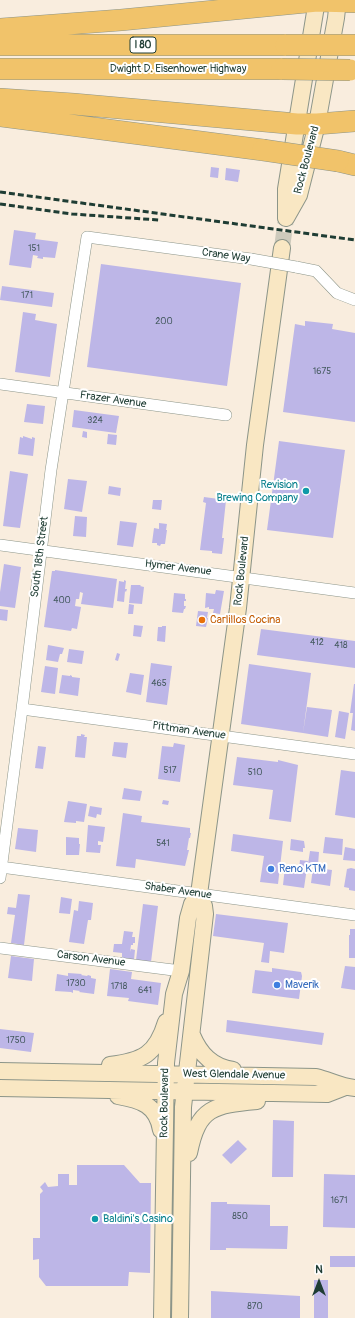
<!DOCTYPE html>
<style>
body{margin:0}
#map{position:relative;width:355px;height:1318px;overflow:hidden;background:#f9edde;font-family:Pangolin,sans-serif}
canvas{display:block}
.north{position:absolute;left:299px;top:1262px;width:40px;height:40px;-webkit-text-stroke:3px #fff;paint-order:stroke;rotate:0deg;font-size:11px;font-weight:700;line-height:16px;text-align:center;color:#1f3d34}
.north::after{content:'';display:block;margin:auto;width:14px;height:18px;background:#1f3d34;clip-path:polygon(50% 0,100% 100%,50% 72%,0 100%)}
</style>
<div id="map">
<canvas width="355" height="1318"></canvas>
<div class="north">N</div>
</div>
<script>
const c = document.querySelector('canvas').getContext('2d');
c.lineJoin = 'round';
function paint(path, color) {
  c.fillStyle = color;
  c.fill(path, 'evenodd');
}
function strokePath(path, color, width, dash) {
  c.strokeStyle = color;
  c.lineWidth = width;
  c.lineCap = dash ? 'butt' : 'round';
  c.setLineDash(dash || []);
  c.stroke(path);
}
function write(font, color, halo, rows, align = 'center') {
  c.font = font + ' Pangolin,sans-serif';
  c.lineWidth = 4;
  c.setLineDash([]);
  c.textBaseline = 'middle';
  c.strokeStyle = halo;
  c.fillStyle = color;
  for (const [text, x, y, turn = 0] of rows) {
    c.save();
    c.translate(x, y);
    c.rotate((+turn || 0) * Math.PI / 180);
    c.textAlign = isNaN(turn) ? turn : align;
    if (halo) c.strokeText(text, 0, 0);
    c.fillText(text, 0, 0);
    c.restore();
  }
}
paint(new Path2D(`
 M211,167L219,168L218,178L210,177Z
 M226,168L240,170L238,182L225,180Z
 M14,230L36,233L35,239L58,242L55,258L43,257V259L37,258L38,256L33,255L31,268L9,265Z
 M101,264L241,283L227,386L87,367Z
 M2,286L54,293L52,307L0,300Z
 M23,312L36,314L35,320L57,324L50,377L15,372Z
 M305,321L333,324L332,329L355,333V422L283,412L295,324L305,326Z
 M27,404L45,406L43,424L24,422Z
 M74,410L119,416L116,433L72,427Z
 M83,431L87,432V438L82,437Z
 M108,434L117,435L116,445L107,444Z
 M23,436L32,439V437L35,438L33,456L18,454L20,437L23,438Z
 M279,441L345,450L333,538L267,530Z
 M10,471L28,474L20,528L3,526Z
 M68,479L87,481L82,512L64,509Z
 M109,486L121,488L120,496L108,494Z
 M204,497L226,500L222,538H224L222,554L212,553V551L200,550L206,503L203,502Z
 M153,500H162L161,510L152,509Z
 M75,516L87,517L86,537L73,536Z
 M120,521L137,523L133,547L117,545Z
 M159,523L167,524L166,530H167L165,544H161L160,546L157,545V543H152L154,528L159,529Z
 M4,564L21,567L15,608L0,606V592Z
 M55,570L117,579L113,608L81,604L83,593L80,592L79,599H76L75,606L81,607L77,629L72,628L71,631L44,627L52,571H55Z
 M124,580L126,581L125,589H127L126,592L125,591L124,602L117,601L119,581L124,582Z
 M131,585H141L140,586L144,587L142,604L129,603Z
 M216,590L224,591L220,614L213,613L214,609H209V607L205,608L206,593L215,594Z
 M174,593L185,594V599H186V601H184V606H186L185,609H184L183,613L172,612Z
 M129,604L134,605L133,614H128Z
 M0,609L8,610L7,621L0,620Z
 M198,611L208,612L207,618H208L206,627L196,626Z
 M134,625L143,626L141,637L133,636Z
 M162,626H166V627L165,642L157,641L158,627H162Z
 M261,629L355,641V668L257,655Z
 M48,645L64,648L62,654H60L58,662L46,660Z
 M69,649L84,651L82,664L67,662Z
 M117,653L120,654L118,661L115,660Z
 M151,663L172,666L167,705L146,702Z
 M249,664L311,673L303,733L241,724Z
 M45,666L58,668L55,694L41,692Z
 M130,673L144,675L141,695L126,692Z
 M62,675L70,676V675L72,676V677L80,678L78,696L59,693Z
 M354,684H355V731L351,730L353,713H350Z
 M307,707L332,710L328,737L303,733Z
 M339,711L349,713L345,739L335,737Z
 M81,734L85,735L84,737H87L85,758L75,757L77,736H81Z
 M114,742L128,743L126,758L112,756Z
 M174,743L185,745L180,782L158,779L162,746L173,747Z
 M38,746L46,747L43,769L35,768Z
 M237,757L278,762V760L298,765L291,822L269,819L273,790L233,785Z
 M341,770L355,772V818L335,815Z
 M124,788L142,791L140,801L122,799Z
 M163,800L169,801L168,805L162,804Z
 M68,801L87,804L84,822L76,821V823L64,822Z
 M90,806L102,808L101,815L97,814L96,818L88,816Z
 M123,813L142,816L141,822L190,828V833H191L190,838H189L187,850H189L185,866L136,859L135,868L116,866Z
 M88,825L105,827L103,842L98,841V845H101L100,853L86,852Z
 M18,828L38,830L36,852L15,849Z
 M233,834L283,841L278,884L260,882L264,856L231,851Z
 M66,837L79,838V844H80L79,855H66Z
 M325,837L343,839L342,855L323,853Z
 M291,839L304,841L305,848H303V852L290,850Z
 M345,847L355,849V861L343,860Z
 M310,851L319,852L318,865L308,864Z
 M300,860L308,861L304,888L283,885L285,867L299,869Z
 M313,868L321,869V872H323L324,869L332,870L330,886L311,883Z
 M351,868L355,869V891L349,890V888L344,887L347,869Z
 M18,894L30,895L24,945L11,943L15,915L7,914L8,907L16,908Z
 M61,897L72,899L70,914L59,913Z
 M79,901L93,903L91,920H88L84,944L69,942L74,910L78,911Z
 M143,904L158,906L151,962L136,960Z
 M216,914L288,923L284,953L270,951L269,963L261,962L264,943L213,936Z
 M350,929H355V958H349V935H350Z
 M124,931L133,932L132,937H135V943H133V945H131L130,952L131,949L135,950L134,960L122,958V953L113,952L114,944H122Z
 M11,956L34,959L32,981L8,978Z
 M345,966L355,967V990L341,988Z
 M272,968L301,972L302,976L299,999L252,993L255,970L272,972Z
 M110,969L132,972L131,979L161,983L158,1005L128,1001L129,998L107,996Z
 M68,973L82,974L81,975L87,976L88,975L91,976V978L96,979L94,994L79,992L80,991L73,990V993L71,992L55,991L57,974L68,976Z
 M227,1020L324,1033L322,1045L226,1032Z
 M0,1029L34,1033L31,1052L0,1048Z
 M273,1120L294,1121L293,1177H272Z
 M238,1140L247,1149L231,1164L222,1155Z
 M77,1165H124L140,1183H151L150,1273L129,1272L128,1286H46L39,1277V1259L33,1260V1238H40V1194L43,1191L40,1187L45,1182L48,1187L58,1186V1174H69V1185H77Z
 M324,1174L355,1175V1228L323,1227Z
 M211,1202H227V1204L270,1205V1226H288L287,1249L226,1248V1250H210Z
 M330,1256H355V1267H330Z
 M314,1280H328V1318H314Z
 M211,1291L300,1296V1318H211Z`), '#bdb6e7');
strokePath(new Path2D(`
 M282,248L286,218`), '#cdcabc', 16, [16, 8]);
const street = new Path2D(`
 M296,267L316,271L337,293L355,300
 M0,384L226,415
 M0,545L355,593
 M22,709L355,754
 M1,867L355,915
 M0,878L22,709L51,470L87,237L251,259
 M0,948L181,971`);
const secondary = new Path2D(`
 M286,218L299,195L317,124L336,18L338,0
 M286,218V189L317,0
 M192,1035C200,1054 212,1067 233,1070
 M110,1065C142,1061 156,1055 166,1022
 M0,1071L316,1077C329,1080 341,1087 355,1088
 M0,1088L327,1094L345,1087
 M118,1096C141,1100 157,1105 161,1130
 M189,1153C198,1107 214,1105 257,1101
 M162,1318L166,1063L174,994L181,971L188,918L192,904L199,894L238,608L255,445L282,248
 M180,1318L183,1107L205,914L204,906L199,894`);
const highway = new Path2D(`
 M0,29L121,20L317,1L355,2
 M0,45H286
 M0,69H282
 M0,99L74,104L297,124H317L355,121
 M0,116L263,150
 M338,161L355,165`);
strokePath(street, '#8c9589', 12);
strokePath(secondary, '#8c9589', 18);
strokePath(highway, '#8c9589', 22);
strokePath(street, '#fff', 11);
strokePath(secondary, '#f9e7c3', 16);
strokePath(highway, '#f1c36a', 21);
strokePath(new Path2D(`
 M0,192L355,240
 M0,204L72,214L159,220`), '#1f3d34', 3, [6, 3]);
const streetBridge = new Path2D(`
 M251,259L296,267`);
const highwayBridge = new Path2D(`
 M286,45H355
 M282,69L350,70
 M263,150L338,161`);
strokePath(streetBridge, '#8c9589', 12, []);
strokePath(highwayBridge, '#8c9589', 22, []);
strokePath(streetBridge, '#fff', 11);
strokePath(highwayBridge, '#f1c36a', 21);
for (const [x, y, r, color] of [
 [306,491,4,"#0f9aa8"],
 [202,620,4,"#e8710a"],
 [271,869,4,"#3f7fe0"],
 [277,985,4,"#3f7fe0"],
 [95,1219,4,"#0f9aa8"]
]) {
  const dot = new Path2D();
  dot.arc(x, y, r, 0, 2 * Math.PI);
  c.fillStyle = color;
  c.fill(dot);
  strokePath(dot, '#fff', 1.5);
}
write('9px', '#465b61', null, [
 ["151",34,249],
 ["171",27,296],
 ["200",164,322],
 ["1675",322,372],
 ["324",95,421],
 ["400",62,601],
 ["412",317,643],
 ["418",341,646],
 ["465",159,684],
 ["517",170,771],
 ["510",255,773],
 ["541",163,844],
 ["1730",76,984],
 ["1718",119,987],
 ["641",145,991],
 ["1750",16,1041],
 ["1671",339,1201],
 ["850",240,1217],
 ["870",255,1307]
]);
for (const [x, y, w] of [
 [143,45,26]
]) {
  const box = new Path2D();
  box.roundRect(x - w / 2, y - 8, w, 16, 3);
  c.fillStyle = '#fff';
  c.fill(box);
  strokePath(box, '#1f3d34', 1);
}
write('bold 10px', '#1f3d34', null, [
 ["I 80",143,45]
]);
write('11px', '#1f3d34', '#fff', [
 ["Dwight D. Eisenhower Highway",178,69],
 ["Rock Boulevard",307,160,-75],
 ["Crane Way",226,256,8],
 ["Frazer Avenue",113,400,8],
 ["South 18th Street",40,557,-83],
 ["Hymer Avenue",178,568,7],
 ["Rock Boulevard",242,571,-84],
 ["Pittman Avenue",189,731,8],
 ["Shaber Avenue",178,891,8],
 ["Carson Avenue",91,959,7],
 ["West Glendale Avenue",234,1075,1],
 ["Rock Boulevard",165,1103,-89]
]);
write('11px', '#0d838f', '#fff', [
 ["Revision",298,485],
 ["Brewing Company",298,498],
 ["Baldini's Casino",103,1219,"left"]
], 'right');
write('11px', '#c56008', '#fff', [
 ["Carlillos Cocina",210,620]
], 'left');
write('11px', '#366cbe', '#fff', [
 ["Reno KTM",279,869],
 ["Maverik",285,985]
], 'left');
</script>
